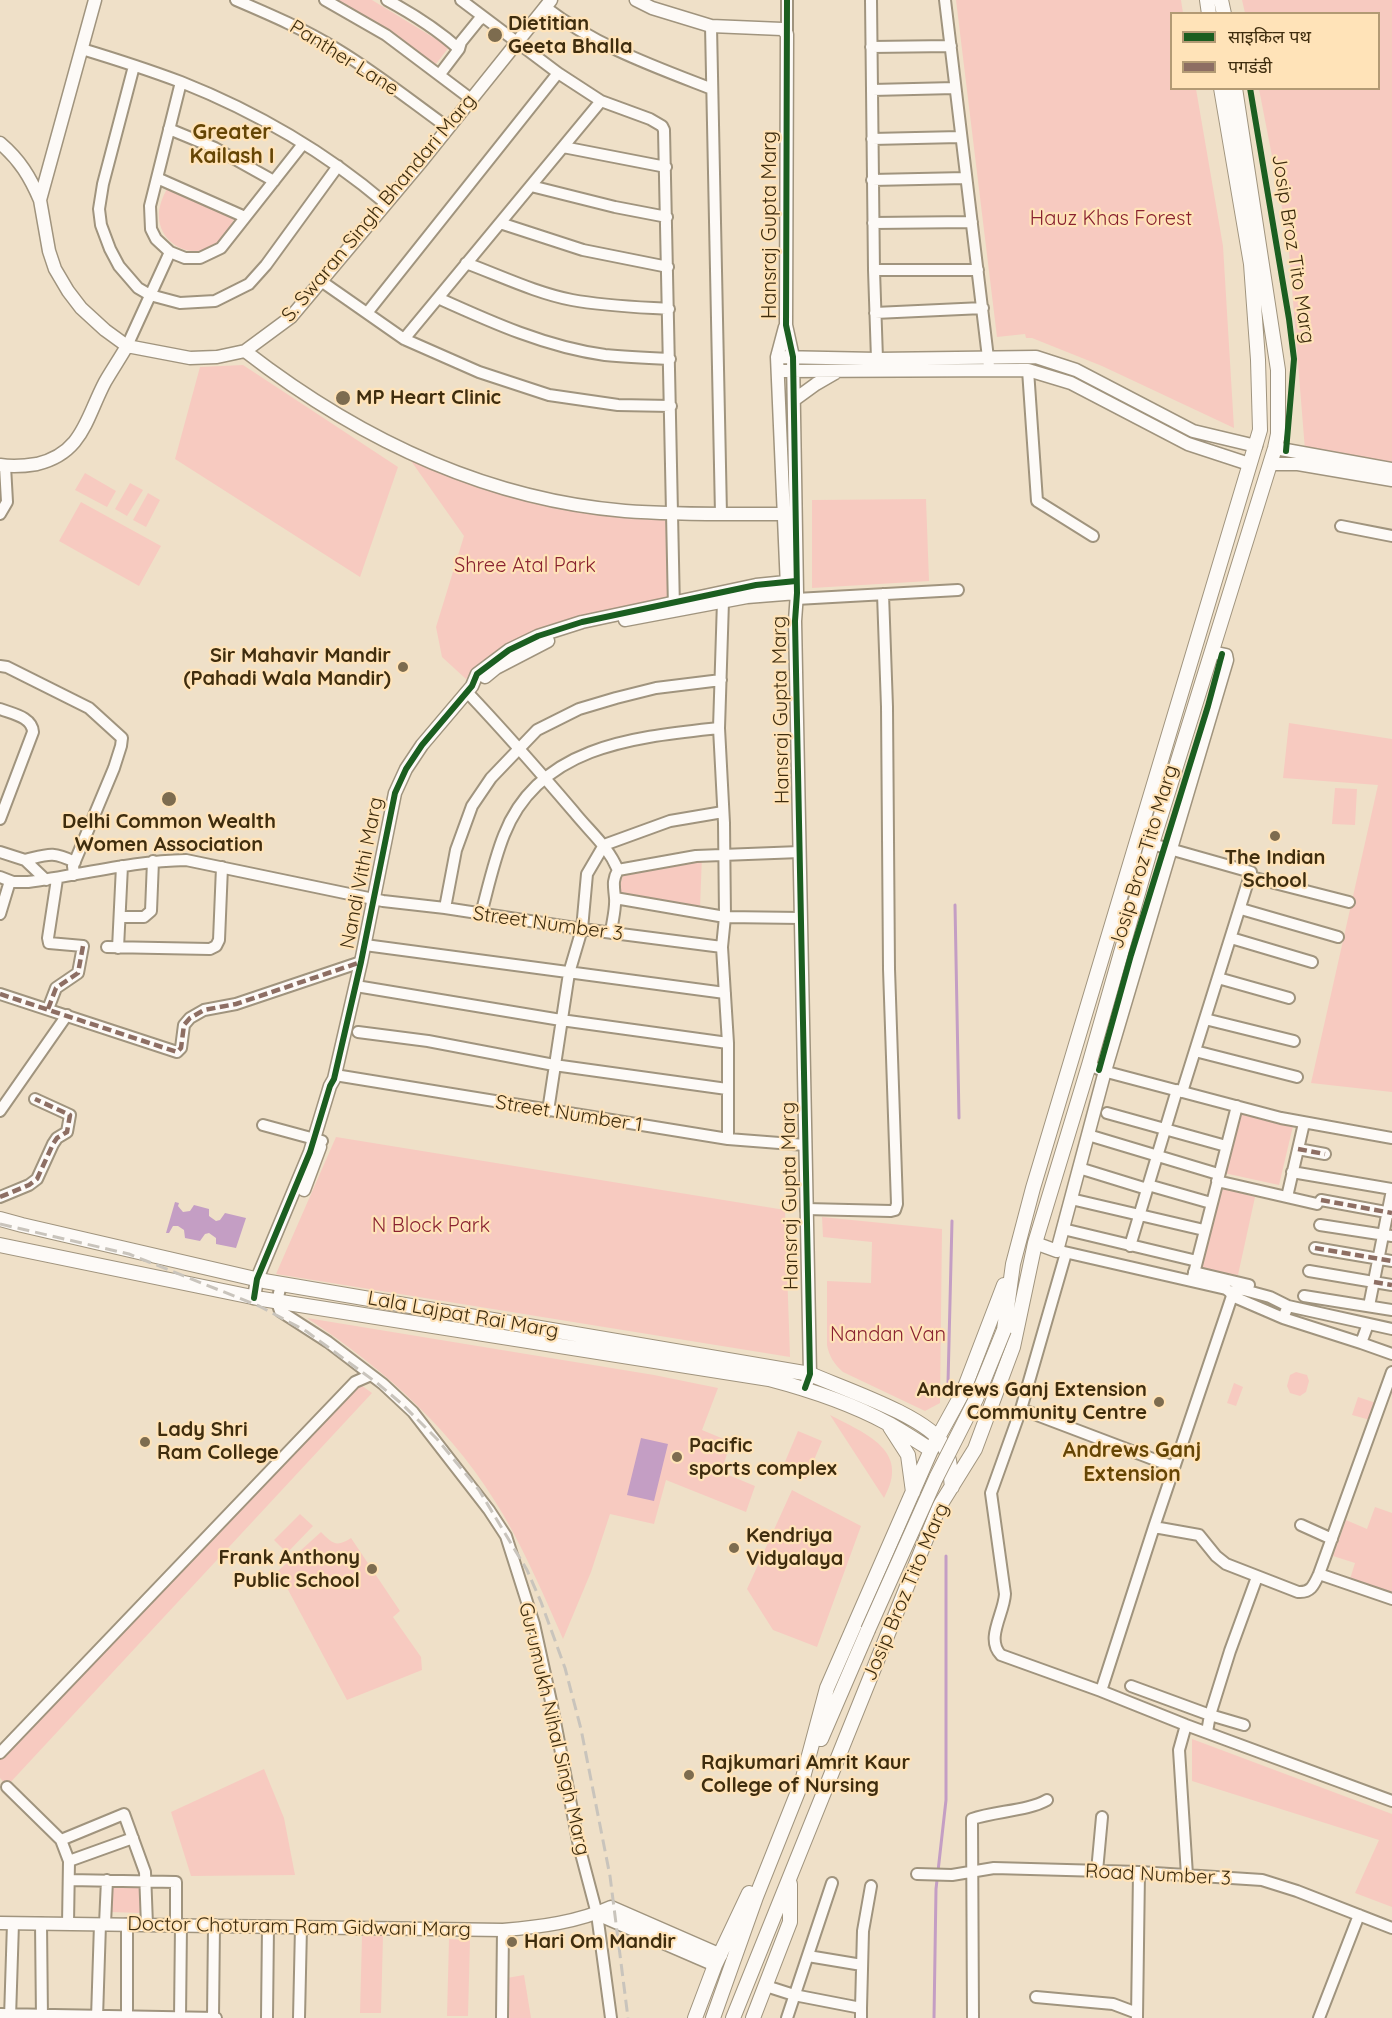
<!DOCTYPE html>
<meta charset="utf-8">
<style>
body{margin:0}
#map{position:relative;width:1392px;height:2018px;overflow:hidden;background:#efe0c8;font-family:Quicksand,"Noto Sans Devanagari",sans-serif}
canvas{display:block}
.legend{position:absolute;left:1170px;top:12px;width:210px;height:78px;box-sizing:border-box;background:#ffe3b8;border:2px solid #b29a74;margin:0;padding:8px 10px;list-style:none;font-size:18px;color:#3f2d0e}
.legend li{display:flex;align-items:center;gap:12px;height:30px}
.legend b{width:30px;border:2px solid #b29a74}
</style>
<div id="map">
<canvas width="1392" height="2018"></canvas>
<ul class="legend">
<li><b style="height:8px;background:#1b5e20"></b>साइकिल पथ</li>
<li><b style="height:8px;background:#8d6e63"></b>पगडंडी</li>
</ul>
</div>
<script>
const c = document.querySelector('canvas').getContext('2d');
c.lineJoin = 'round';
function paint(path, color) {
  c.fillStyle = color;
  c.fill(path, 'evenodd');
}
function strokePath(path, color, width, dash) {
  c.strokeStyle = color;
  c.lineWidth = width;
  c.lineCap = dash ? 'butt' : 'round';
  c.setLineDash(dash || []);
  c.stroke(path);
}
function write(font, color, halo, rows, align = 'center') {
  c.font = font + ' Quicksand,sans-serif';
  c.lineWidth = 4.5;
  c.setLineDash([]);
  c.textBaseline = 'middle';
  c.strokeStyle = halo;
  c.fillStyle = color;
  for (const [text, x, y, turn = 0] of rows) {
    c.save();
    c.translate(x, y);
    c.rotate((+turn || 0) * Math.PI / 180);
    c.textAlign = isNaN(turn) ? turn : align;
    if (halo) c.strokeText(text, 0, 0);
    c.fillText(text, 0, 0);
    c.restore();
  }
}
paint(new Path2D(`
 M331,0H372L449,47L436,64Z
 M956,0H1181L1183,13L1172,14V88L1196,89L1223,246L1234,428L1102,366L1032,338H1026L1025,334L997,337Z
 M1242,0H1392V463L1305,450L1288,239L1259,89L1378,88V14L1245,13Z
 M168,187L234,219C230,227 226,236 219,242C197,262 161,247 159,218C158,207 163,196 168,187Z
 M243,365L398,467L360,577L175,459L200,367Z
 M409,458L524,499L668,517L671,601L494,654L466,679L442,657L436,627L464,536Z
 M85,473L116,491L107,507L75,490Z
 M130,483L143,490L127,516L115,509Z
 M148,493L160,500L146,527L133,520Z
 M926,499L929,581L812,588V500Z
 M81,502L161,546L139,586L59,541Z
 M1289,723L1392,739V1092L1311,1083L1378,785L1283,778Z
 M1335,788L1357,789L1355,825L1332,824Z
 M702,855L700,908L621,896L619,889L623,875Z
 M1240,1114L1293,1126L1279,1185L1224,1173Z
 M336,1137L785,1210L790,1357L276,1274Z
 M1216,1186L1255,1197L1238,1275L1201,1269Z
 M822,1217L942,1229L940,1403L925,1411L843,1372C834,1364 829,1356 827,1345V1281L871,1283L872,1242L823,1237Z
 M307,1318L654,1375L718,1388L702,1430L731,1442L721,1472L755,1486L746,1512L666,1480L654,1524L610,1514L591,1572L563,1639C545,1598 527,1556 504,1516C456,1433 386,1370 307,1318Z
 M1296,1372L1307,1375L1309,1381L1306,1392L1300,1396L1290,1393L1287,1386L1290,1375Z
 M1234,1383L1243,1387L1236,1406L1227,1403Z
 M361,1385L372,1393L7,1786L0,1778V1760Z
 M1358,1397L1376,1403L1370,1420L1352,1415Z
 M830,1415C866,1434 911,1450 884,1498Z
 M798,1431L822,1441L806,1479L782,1469Z
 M792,1490L861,1526L817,1647L773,1630L747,1589Z
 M1375,1507L1392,1513V1594L1350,1579L1355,1563L1333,1556L1346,1520L1367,1529Z
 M300,1514L313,1526L287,1553L274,1540Z
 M321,1532C332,1543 336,1548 351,1538L400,1611L393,1617L421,1657L422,1670L347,1700L278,1571Z
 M1192,1739L1392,1814V1907L1355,1893L1379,1840L1192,1781Z
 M264,1769L284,1818L295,1875L191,1876L171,1812Z
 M111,1885L142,1886L141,1913L110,1912Z
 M362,1936H383L381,2013H360Z
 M449,1939L470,1940L468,2016H447Z
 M524,1975L531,2018H506L507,1978Z`), '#f7cac0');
paint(new Path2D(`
 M175,1202L179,1203L178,1206L183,1212L190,1211L194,1205L209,1209V1216L216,1221L220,1220L225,1213L246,1218L236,1248L216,1244V1238L209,1233L205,1234L200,1241L185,1238L184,1230L178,1226H173L169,1233H166Z
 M641,1438L668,1444L654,1501L627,1495Z`), '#c49ec4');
strokePath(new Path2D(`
 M955,905L959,1118
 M948,1383L952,1221
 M934,2018L936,1889L946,1800V1556`), '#c49ec4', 3);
const minor = new Path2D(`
 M236,0C271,15 306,30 338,50C376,73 411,101 447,127
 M325,0L386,35L471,99
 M387,0C413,14 437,29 459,49
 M461,0L558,73L601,101L650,119L662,126L664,130L674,609
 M871,0L874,270L877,359
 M945,0L989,366
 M545,7C596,46 653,66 712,89
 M711,26L721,514
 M787,31V0
 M871,47L951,46
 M82,49C115,59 149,70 181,82C254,111 325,152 385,203
 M134,66L103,184L99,209L101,225L110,249L119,266L138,288L150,295L180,303L215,301L249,284L266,265L338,166
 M440,74L459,49L461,42L478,21L483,17
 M181,82L150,206L151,229L156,239L170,252L185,258H200L221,248L303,144
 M872,90L955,88
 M169,129L215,148L274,181
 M872,139L960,137
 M563,147L666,167
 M157,178L245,217
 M872,180L966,178
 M531,186L615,207L667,217
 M500,223L583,250L668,267
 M873,223L972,222
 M466,263C501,276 536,293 572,300C604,306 636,307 669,309
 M874,270H978
 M321,281L404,339L479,372L549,395L618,405L671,406
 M438,298C491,322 546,347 605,355C626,357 648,358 670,359
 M367,313L558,73
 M875,313L983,308
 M404,339L601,101
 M127,346L170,252
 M1028,370L1037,501L1093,536
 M0,514L7,502L5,466
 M1341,526L1392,536
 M796,599L958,590
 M723,601L719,728L724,823L725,917L722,947L728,1043V1139
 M0,666L7,667L89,708L122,738L121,746L114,768L73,866L74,875
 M467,692C504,731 539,771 574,812C590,832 608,846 618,870
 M0,709C13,714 32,717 33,732L0,819
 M1152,844L1251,872L1182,1092
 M0,852L25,860L46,880
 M25,860C49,854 52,851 75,862
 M0,877L13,882H28C81,875 132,861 186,860L383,901L445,908L582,929L722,947
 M1251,877L1349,902
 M615,898L725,917L801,918
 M445,908L456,850L472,806L491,778L537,730L579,709L616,698L656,688L721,680
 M1241,909L1338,937
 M0,914L10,881
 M481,914C488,888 494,860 504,835C539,745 636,737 719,728
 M120,917H144L151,911L153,861
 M611,933C612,922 616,909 615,898C614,886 612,881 618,870L696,856L800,852
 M1231,938L1312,962
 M365,945L725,993
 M107,947L210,949L216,946L219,940L222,867
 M118,948L122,866
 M1218,978L1289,998
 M356,986L561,1020L728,1043
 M0,994L177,1052L181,1048L184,1025L190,1018L204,1010L236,1004L361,962
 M48,1009L56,988L78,973L83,946L49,943L48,938L57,879
 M1205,1019L1294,1041
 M358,1032L428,1041L554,1065L727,1089
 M1195,1051L1297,1077
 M1089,1065L1103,1071L1281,1118L1392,1138
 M335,1075L728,1139L805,1145
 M0,1111L67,1015
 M548,1111L569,973L582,929L587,874L604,845L670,821L723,812
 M1107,1113L1226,1146
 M263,1125L322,1141
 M1088,1135L1218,1174
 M1298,1149L1325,1154
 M1079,1168L1147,1189
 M1292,1172L1392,1189
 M1217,1181L1317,1204
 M1148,1185L1211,1203
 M0,1197L29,1185L37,1179L53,1144L57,1138L67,1132L70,1115L35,1099
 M1287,1197L1304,1123
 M1071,1199L1204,1230
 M1321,1200L1392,1213
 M806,1209L891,1211L895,1210L897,1204L889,969L887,707L883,594
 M1320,1225L1392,1236
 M1063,1229L1197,1261
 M1130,1246L1177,1090
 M1315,1248L1392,1261
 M1060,1251L1226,1289L1230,1292
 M1066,1253L1021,1409L991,1493L1005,1594C1004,1614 985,1639 1001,1655L1101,1691
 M1309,1271L1392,1285
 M1194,1272L1249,1285
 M1192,1281L1237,1106
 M281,1284L277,1302L280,1311L328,1342L383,1384L413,1412L489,1510L506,1536L534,1624L552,1706L579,1846L597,1914L611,2018
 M1232,1296L1283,1318
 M1304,1296L1392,1310
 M1288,1306L1283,1318L1361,1343L1368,1324
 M1369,1306L1392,1190
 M1392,1329L1288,1306L1270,1297L1244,1290L1239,1289L1230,1292L1232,1296L1226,1314L1154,1527L1101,1691L1186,1725L1392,1801
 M1361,1343L1392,1354
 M1021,1409L1174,1467
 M1301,1525L1332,1539
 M1154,1527L1199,1535L1216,1556L1226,1564L1298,1592C1311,1593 1314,1585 1319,1574L1392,1372
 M1319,1574L1392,1599
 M1131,1686L1210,1715L1207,1732
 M1186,1725L1179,1750L1187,1875
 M1244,1725L1210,1715L1230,1651L1257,1577
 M0,1753L355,1382L371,1375
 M7,1787L61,1840L69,1861L68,1924
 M61,1840L124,1814L145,1872L147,1925
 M69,1861L133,1838
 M1097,1871L1102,1817
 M917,1874L952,1875L994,1868L1139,1872L1262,1880L1297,1891L1392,1928
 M69,1880L176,1882V1925
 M41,1923L42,2018
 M105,1924L107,1880
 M808,1956L862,1965
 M766,1986L794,1995L861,2008V2018
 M1036,1997L1113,2004L1137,2013
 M861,2008L863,1931L871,1886
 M0,2014L216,2018
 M10,2018L13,1923
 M97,2018L100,1924
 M127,2018V1924
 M180,2018L181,1925
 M213,2018L214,1925
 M267,2018L268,1926
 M299,2018L301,1927
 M502,2018L503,1930
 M787,2018L832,1883
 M973,2018L972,1819C995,1811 1028,1811 1047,1800
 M1137,2018L1139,1872
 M1319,2018L1359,1915`);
const tertiary = new Path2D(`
 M95,0L40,200L49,251L55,269L68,291L81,308L105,330L127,346L190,358L217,357L245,351L291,317L421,162L551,0
 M636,0L652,8L711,26L782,29L787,34L786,325L793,357L797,593L795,621L810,1374L805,1388
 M0,143C20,160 30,177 40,200
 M785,327L777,357L787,587
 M245,351C356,437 482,499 625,511C677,515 731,514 784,514
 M777,357L877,359L1036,357L1076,370L1193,431L1256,446
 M778,371L1028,370L1071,383L1188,444L1249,464
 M794,400L816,384L835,373
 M1275,448L1392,469
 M1270,464H1298L1392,480
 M0,465C12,467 25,466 37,464C83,453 86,418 105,382C112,370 120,358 127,346
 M625,620L747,597L797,593
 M485,677L496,668L548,641
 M304,1190L320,1147
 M1035,1243L1057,1251L1105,1071L1227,660L1226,655L1212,652
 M254,1298L257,1279L310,1152L330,1086L334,1079L361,962L395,793L406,769L422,745L472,686L477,674L509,650L538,636L582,622L756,585L796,581
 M597,1914L715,1965
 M0,1923L503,1930C540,1927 578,1922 611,1907L721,1955`);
const secondary = new Path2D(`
 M1207,0L1209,14
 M1221,0L1224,14
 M0,1219L22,1225L264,1281L810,1374C842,1388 929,1417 944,1446C951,1459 950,1473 952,1487
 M0,1245L262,1299L769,1379C807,1389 852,1404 887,1423C902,1431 917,1441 931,1450
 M1004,1330L1013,1264L1033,1188L1260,430L1258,360L1251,264L1221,88
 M890,1427L908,1455L913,1492
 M821,1739L868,1630
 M801,1785L827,1688L931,1450L963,1392L1004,1285
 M695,2018L715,1965L749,1893
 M713,2018L756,1897L803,1779
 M733,2018L939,1507L975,1449L1013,1347L1035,1243L1089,1065L1152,844L1275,448L1278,434V370L1235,88
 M753,2018L790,1922V1884`);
strokePath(minor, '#a0947e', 14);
strokePath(tertiary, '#a0947e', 15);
strokePath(secondary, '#a0947e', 16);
strokePath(minor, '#fdfaf7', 10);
strokePath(tertiary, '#fdfaf7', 12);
strokePath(secondary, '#fdfaf7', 14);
strokePath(new Path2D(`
 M0,1224L129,1254L259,1306L306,1331L377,1383L402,1404L437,1439L479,1490L527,1570L541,1602L565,1668L581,1729L610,1876L628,2018`), '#c9c4bc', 3, [12, 6]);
const secondaryBridge = new Path2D(`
 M868,1630L936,1478L976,1399L1004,1330`);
strokePath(secondaryBridge, '#a0947e', 16, []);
strokePath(secondaryBridge, '#fdfaf7', 14);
strokePath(new Path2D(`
 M0,994L177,1052L181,1048L184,1025L190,1018L204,1010L236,1004L361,962
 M48,1009L56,988L78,973L83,946
 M1298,1149L1325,1154
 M0,1197L29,1185L37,1179L53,1144L57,1138L67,1132L70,1115L35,1099
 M1321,1200L1392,1213
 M1315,1248L1392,1261
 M1374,1282L1392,1285`), '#8d6e63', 4.5, [9, 4.5]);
strokePath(new Path2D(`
 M787,0L786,325L793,357L797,593L795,621L810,1374L805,1388
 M1250,88L1289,319L1294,359L1286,451
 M1099,1070L1131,955L1208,706L1222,654
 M254,1298L257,1279L310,1152L330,1086L334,1079L361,962L395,793L406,769L422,745L472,686L477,674L509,650L538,636L582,622L756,585L796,581`), '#1b5e20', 6);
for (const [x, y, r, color] of [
 [495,35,8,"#7d6c4f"],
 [343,398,8,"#7d6c4f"],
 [403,667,6,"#7d6c4f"],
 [169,799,8,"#7d6c4f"],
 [1275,836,6,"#7d6c4f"],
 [1159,1402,6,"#7d6c4f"],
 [145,1442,6,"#7d6c4f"],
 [677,1457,6,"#7d6c4f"],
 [734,1548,6,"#7d6c4f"],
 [372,1569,6,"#7d6c4f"],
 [689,1775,6,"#7d6c4f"],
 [512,1942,6,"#7d6c4f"]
]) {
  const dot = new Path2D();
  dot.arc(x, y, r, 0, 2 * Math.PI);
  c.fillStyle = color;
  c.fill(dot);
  strokePath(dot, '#ffe3b8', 2);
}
write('bold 20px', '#3f2d0e', '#ffe3b8', [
 ["Dietitian",508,24],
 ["Geeta Bhalla",508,47],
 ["MP Heart Clinic",356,398],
 ["Sir Mahavir Mandir",391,656,"right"],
 ["(Pahadi Wala Mandir)",391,679,"right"],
 ["Delhi Common Wealth",169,822,"center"],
 ["Women Association",169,845,"center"],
 ["The Indian",1275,858,"center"],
 ["School",1275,881,"center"],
 ["Andrews Ganj Extension",1147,1390,"right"],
 ["Community Centre",1147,1413,"right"],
 ["Lady Shri",157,1430],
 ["Ram College",157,1453],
 ["Pacific",689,1446],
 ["sports complex",689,1469],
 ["Kendriya",746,1536],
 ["Vidyalaya",746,1559],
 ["Frank Anthony",360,1558,"right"],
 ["Public School",360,1581,"right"],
 ["Rajkumari Amrit Kaur",701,1763],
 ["College of Nursing",701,1786],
 ["Hari Om Mandir",524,1942]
], 'left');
write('20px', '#3f2d0e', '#ffe3b8', [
 ["Panther Lane",344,58,32],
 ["S. Swaran Singh Bhandari Marg",379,208,-50],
 ["Hansraj Gupta Marg",770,225,-90],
 ["Josip Broz Tito Marg",1293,249,81],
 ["Hansraj Gupta Marg",781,710,-91],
 ["Josip Broz Tito Marg",1144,857,-73],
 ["Nandi Vithi Marg",362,873,-79],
 ["Street Number 3",548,924,8],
 ["Street Number 1",569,1114,9],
 ["Hansraj Gupta Marg",790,1196,-91],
 ["Lala Lajpat Rai Marg",463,1315,10],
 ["Josip Broz Tito Marg",906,1592,-67],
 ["Gurumukh Nihal Singh Marg",554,1729,77],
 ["Road Number 3",1158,1875,3],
 ["Doctor Choturam Ram Gidwani Marg",299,1927,1]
]);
write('20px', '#892130', '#ffe3b8', [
 ["Hauz Khas Forest",1111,219],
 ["Shree Atal Park",525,566],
 ["N Block Park",431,1226],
 ["Nandan Van",888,1335]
]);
write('bold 21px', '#654505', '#ffe3b8', [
 ["Greater",232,133],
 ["Kailash I",232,157],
 ["Andrews Ganj",1132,1451],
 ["Extension",1132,1475]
]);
</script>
